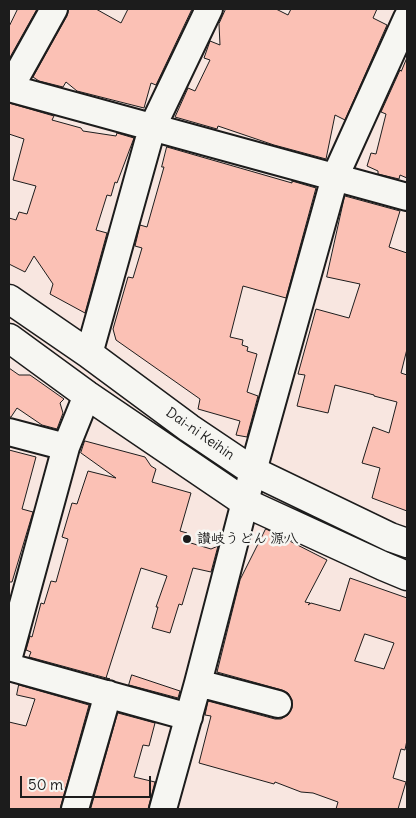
<!DOCTYPE html>
<meta charset="utf-8">
<style>
body{margin:0}
#map{position:relative;width:416px;height:818px;overflow:hidden;background:#f8e6e0;font-family:Delius,sans-serif}
canvas{display:block}
.frame{position:absolute;inset:0;border:10px solid #1c1c1c;pointer-events:none}
.scale{position:absolute;left:20px;top:776px;width:131px;height:22px;box-sizing:border-box;border:2px solid #1c1c1c;border-top:0;padding-left:6px;font-size:15px;line-height:18px;white-space:nowrap;color:#1c1c1c;-webkit-text-stroke:4px #f6f6f2;paint-order:stroke}
</style>
<div id="map">
<canvas width="416" height="818"></canvas>
<div class="frame"></div>
<div class="scale">50 m</div>
</div>
<script>
const c = document.querySelector('canvas').getContext('2d');
c.lineJoin = 'round';
function paint(path, color) {
  c.fillStyle = color;
  c.fill(path, 'evenodd');
}
function strokePath(path, color, width, dash) {
  c.strokeStyle = color;
  c.lineWidth = width;
  c.lineCap = dash ? 'butt' : 'round';
  c.setLineDash(dash || []);
  c.stroke(path);
}
function write(font, color, halo, rows, align = 'center') {
  c.font = font + ' Delius,"Klee One",sans-serif';
  c.lineWidth = 5;
  c.setLineDash([]);
  c.textBaseline = 'middle';
  c.strokeStyle = halo;
  c.fillStyle = color;
  for (const [text, x, y, turn = 0] of rows) {
    c.save();
    c.translate(x, y);
    c.rotate((+turn || 0) * Math.PI / 180);
    c.textAlign = isNaN(turn) ? turn : align;
    if (halo) c.strokeText(text, 0, 0);
    c.fillText(text, 0, 0);
    c.restore();
  }
}
const building = new Path2D(`
 M18,9H37L9,59V27Z
 M69,9H96L121,23L128,9H192L156,85L151,83L144,108L77,91L66,82L63,87L39,81L33,77L67,16Z
 M226,9H276L288,15L291,9H377L373,18L387,25L345,120L335,115L326,159L274,145L218,126L217,129L175,117L188,88L195,91L210,60L204,58L210,41L220,45L219,24Z
 M407,58V178L400,175L399,179L378,174V171L367,166L371,153L376,154L386,114L381,112L400,70L401,71Z
 M9,103L54,116L52,120L81,128L83,131L116,136L117,133L134,138L117,183L115,182L111,196L107,195L96,230L107,233L85,313L50,294L53,284L34,256L25,272L9,264V218L16,220L19,212L27,214L36,186L13,180L24,139L9,134Z
 M167,147L292,183V181L316,188L286,298L243,286L230,337L243,340L242,345L248,347L247,351L257,354L247,392L258,396L247,437L236,435L240,421L198,409L200,399L116,340L113,329L128,277L133,278L142,248L135,246L140,225L147,227L164,167H162Z
 M345,196L400,211L389,247L407,253V349L401,373L407,375V511L372,498L380,468L362,463L373,427L389,433L397,402L374,396V395L335,385L328,413L297,406L305,375L298,374L316,309L349,318L360,284L327,277Z
 M9,368L19,375H30L64,399L60,403L63,413L57,429L42,425L17,408L11,417H9Z
 M85,441L145,457L151,466L156,469L152,482L191,493L180,531L187,533L184,541L211,549L218,546L211,572L193,568L182,605L179,604L170,633L152,628L158,607H156L167,576L141,568L106,678L110,679L29,657L31,652L26,650L30,636L32,637L41,603L44,604L51,581L56,582L68,539L62,537L72,503L77,504L88,471L116,478L81,453Z
 M9,450L36,457L22,509L33,512L12,582H9Z
 M266,529L327,560L305,602L310,603L308,605L311,603L340,611L350,578L407,598V740L405,750L401,749L393,778L406,782L398,809H336L338,802L313,793L301,792L275,782L274,784L199,763L211,716L205,715L208,701L275,719H281L288,715L292,708V700L288,693L282,690L217,672L240,580ZM365,634L394,643L384,669L355,661Z
 M132,675L180,691L178,698L129,685Z
 M19,685L89,705L60,809H9V722L26,726L35,699L17,695Z
 M118,713L155,723L149,746L143,745L134,777L155,782L148,809H91Z`);
paint(building, '#fbc1b5');
strokePath(building, '#1c1c1c', 1);
const minor = new Path2D(`
 M9,88L407,197
 M10,88L54,9
 M89,354L152,128L209,9
 M9,432L66,447
 M9,656L66,447L87,395
 M9,667L189,717
 M198,683L278,704
 M75,809L108,694
 M163,809L198,683L253,471L335,177L407,18`);
const highway = new Path2D(`
 M9,299L89,354L189,428L253,471L390,537L407,543
 M9,338L87,395L246,503L383,566L407,576`);
strokePath(minor, '#1c1c1c', 30);
strokePath(highway, '#1c1c1c', 31);
strokePath(minor, '#f6f6f2', 26);
strokePath(highway, '#f6f6f2', 28);
for (const [x, y, r, color] of [
 [187,539,5,"#1c1c1c"]
]) {
  const dot = new Path2D();
  dot.arc(x, y, r, 0, 2 * Math.PI);
  c.fillStyle = color;
  c.fill(dot);
  strokePath(dot, '#f6f6f2', 2);
}
write('14px', '#1c1c1c', '#f6f6f2', [
 ["Dai-ni Keihin",200,434,35]
]);
write('bold 14px', '#1c1c1c', '#f6f6f2', [
 ["讃岐うどん 源八",197,539]
], 'left');
</script>
